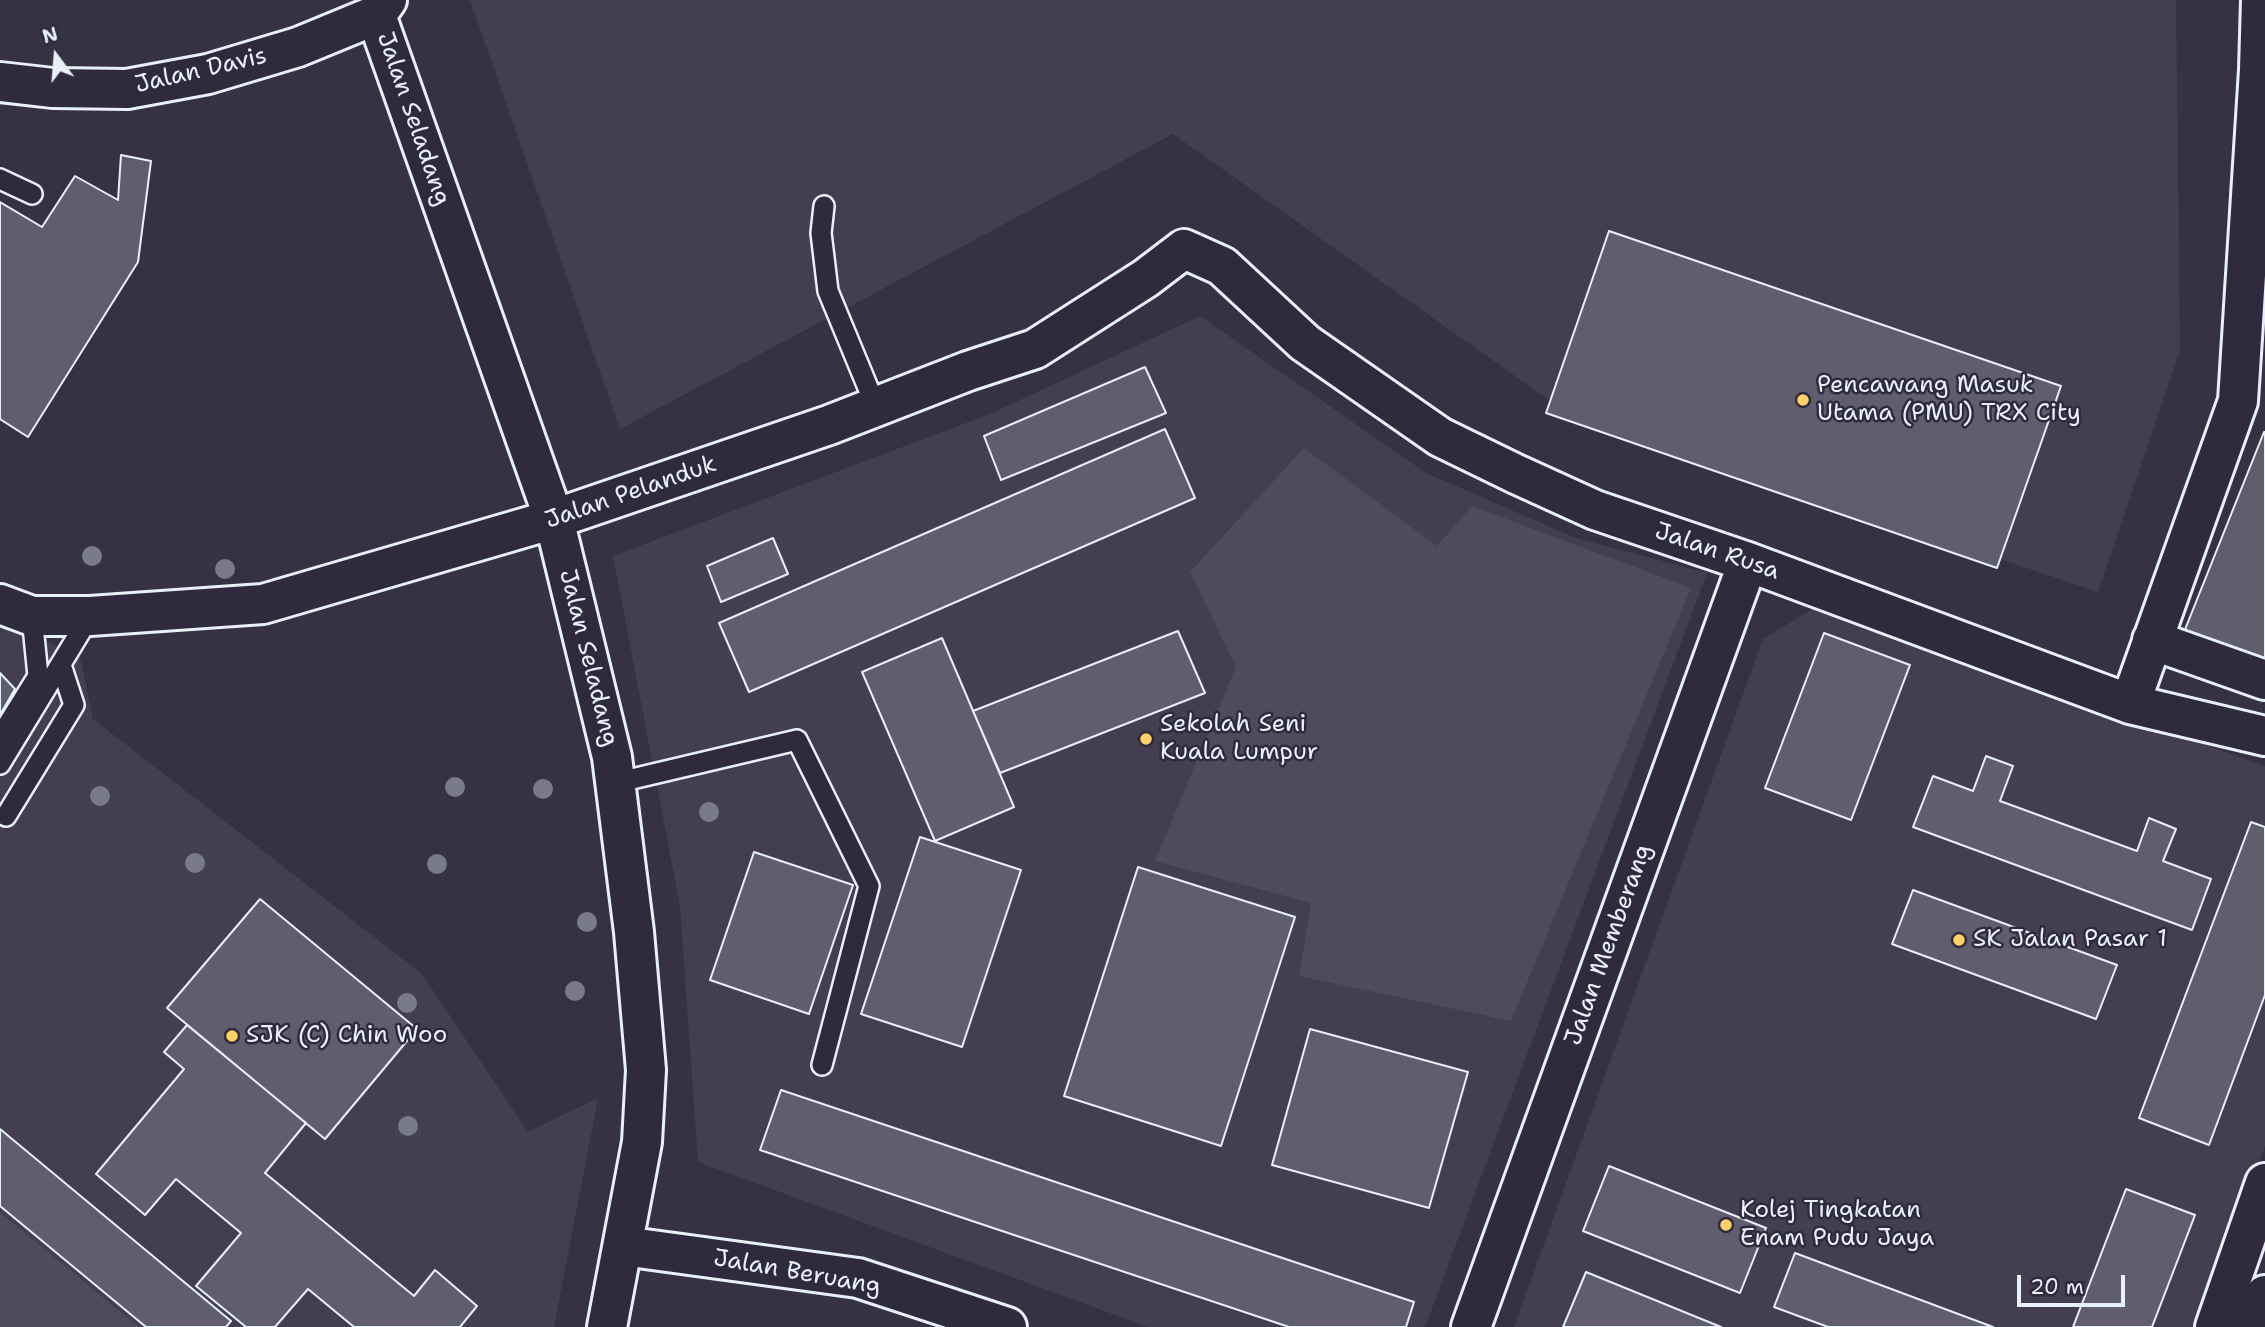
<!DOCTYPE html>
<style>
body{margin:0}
#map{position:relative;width:2265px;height:1327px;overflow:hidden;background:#363244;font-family:"Shantell Sans",sans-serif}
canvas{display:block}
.north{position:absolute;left:21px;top:21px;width:70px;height:70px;-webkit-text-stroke:5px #2f2a3d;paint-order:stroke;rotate:344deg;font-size:19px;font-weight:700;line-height:28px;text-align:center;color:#e8f1f8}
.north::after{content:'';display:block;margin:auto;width:24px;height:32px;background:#e8f1f8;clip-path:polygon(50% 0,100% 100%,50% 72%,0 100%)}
.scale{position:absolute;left:2017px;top:1275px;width:108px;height:32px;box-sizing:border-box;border:4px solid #e8f1f8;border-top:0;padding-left:9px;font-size:21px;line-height:24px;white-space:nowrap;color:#e8f1f8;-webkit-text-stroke:5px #2f2a3d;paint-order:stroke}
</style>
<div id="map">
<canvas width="2265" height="1327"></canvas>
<div class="north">N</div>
<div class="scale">20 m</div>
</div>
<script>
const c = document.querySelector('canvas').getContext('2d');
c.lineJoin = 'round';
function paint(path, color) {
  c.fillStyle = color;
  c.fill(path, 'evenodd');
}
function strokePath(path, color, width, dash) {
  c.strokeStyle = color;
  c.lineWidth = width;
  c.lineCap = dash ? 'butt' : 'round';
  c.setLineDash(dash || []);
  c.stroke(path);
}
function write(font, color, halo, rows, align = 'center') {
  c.font = font + ' "Shantell Sans",sans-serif';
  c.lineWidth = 5;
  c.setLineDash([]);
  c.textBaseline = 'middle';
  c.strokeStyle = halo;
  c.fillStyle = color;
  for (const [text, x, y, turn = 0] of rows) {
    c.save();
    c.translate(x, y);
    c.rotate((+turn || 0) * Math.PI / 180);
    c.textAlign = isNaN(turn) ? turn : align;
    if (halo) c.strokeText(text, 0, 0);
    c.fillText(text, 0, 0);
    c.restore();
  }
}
paint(new Path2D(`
 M470,0H2176L2180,350L2098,592L1566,412L1173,134L620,429Z
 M1200,316L1426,473L1576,538L1707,573L1425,1327H1148L698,1162L680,906L613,556L990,414Z
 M1817,606L2265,766V1146L2196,1327H1514L1763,639Z
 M0,619L80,657L93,719L422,974L528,1132L598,1098L554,1327H139L0,1212Z`), '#433f51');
paint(new Path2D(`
 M1304,448L1437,546L1472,506L1691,588L1511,1021L1299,976L1311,903L1155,861L1236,667L1190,572Z
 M0,1212L139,1327H0Z`), '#4d4b5c');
const building = new Path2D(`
 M121,155L151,161L138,262L28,437L0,419V202L42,227L75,176L118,200Z
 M1609,231L2061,386L1997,568L1546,413Z
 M1145,367L1166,413L1001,480L984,436Z
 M1165,429L1195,498L749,692L719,623Z
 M2264,432H2265V664L2184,632Z
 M773,538L788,574L721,602L707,566Z
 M1178,631L1205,693L1000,773L973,711Z
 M1824,633L1910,665L1851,820L1765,788Z
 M942,638L1014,807L935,841L862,672Z
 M0,673L15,689L0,715Z
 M1986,756L2013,766L2000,801L2137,851L2149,818L2176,829L2163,861L2211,879L2192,930L1913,827L1933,776L1973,791Z
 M2251,822L2265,827V995L2209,1145L2139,1118Z
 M920,837L1021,870L962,1047L861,1014Z
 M754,852L853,885L809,1014L710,980Z
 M1138,867L1295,917L1221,1146L1064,1096Z
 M1913,890L2117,965L2096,1019L1892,944Z
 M260,899L417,1029L325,1139L167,1008Z
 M187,1025L306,1123L265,1173L414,1296L435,1270L477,1306L460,1327H354L308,1289L275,1327H246L196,1286L241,1233L176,1179L145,1215L96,1174L184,1069L164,1052Z
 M1310,1029L1468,1072L1429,1208L1272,1165Z
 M781,1090L1414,1302L1406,1327H1289L760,1150Z
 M0,1129L231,1321L226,1327H146L0,1206Z
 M1609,1166L1766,1228L1740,1293L1583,1231Z
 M2126,1189L2195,1215L2152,1327H2073Z
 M1795,1253L1993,1327H1828L1774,1307Z
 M1586,1272L1721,1327H1563Z`);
paint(building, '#605e6e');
strokePath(building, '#e8f1f8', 2);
const service = new Path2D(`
 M0,179L32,194
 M824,206L821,233L828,291L876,407
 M0,737L38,676L32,616
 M0,764L90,616
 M615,783L797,740L869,886L822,1065
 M6,816L74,705L61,665`);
const minor = new Path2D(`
 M376,15L554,519L612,757L634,932L646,1070L642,1142L607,1327
 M0,604L32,616H90L263,604L554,519L829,425L968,371L1035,349L1146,278L1184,249L1222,266L1305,343L1440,437L1516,474L1595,510L1748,562L2130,704L2265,736
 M2152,640L2265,680
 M2130,704L2238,401L2259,70L2261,0
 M623,1246L858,1278L1007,1327
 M1471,1327L1748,562`);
const tertiary = new Path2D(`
 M2215,1327L2265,1183`);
const secondary = new Path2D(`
 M0,82L53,88L127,89L208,74L298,47L376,15L387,0`);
const primary = new Path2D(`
 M2253,1327L2265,1295`);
strokePath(service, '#e8f1f8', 24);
strokePath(minor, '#e8f1f8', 44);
strokePath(tertiary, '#e8f1f8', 44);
strokePath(secondary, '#e8f1f8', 44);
strokePath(primary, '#e8f1f8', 44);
strokePath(service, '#2f2a3d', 19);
strokePath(minor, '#2f2a3d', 38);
strokePath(tertiary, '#2f2a3d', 38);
strokePath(secondary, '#2f2a3d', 38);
strokePath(primary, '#2f2a3d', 38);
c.fillStyle = '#7a7b89';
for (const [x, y] of [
 [92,556],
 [225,569],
 [455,787],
 [543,789],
 [100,796],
 [709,812],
 [195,863],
 [437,864],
 [587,922],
 [575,991],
 [407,1003],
 [408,1126]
]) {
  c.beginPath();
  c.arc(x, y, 10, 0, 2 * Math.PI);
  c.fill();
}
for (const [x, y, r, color] of [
 [1803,400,7,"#ffd166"],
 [1146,739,7,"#ffd166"],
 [1959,940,7,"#ffd166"],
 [232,1036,7,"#ffd166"],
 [1726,1225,7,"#ffd166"]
]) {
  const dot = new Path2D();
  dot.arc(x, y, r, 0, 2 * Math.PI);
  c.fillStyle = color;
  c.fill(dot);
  strokePath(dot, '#2f2a3d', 2.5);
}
write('24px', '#e8f1f8', '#2f2a3d', [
 ["Jalan Davis",201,71,-13],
 ["Jalan Seladang",413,119,71],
 ["Jalan Pelanduk",631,493,-19],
 ["Jalan Rusa",1717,552,19],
 ["Jalan Seladang",588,658,76],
 ["Jalan Memberang",1609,945,-70],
 ["Jalan Beruang",797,1273,10]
]);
write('24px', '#e8f1f8', '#2f2a3d', [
 ["Pencawang Masuk",1817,386],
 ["Utama (PMU) TRX City",1817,414],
 ["Sekolah Seni",1160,725],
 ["Kuala Lumpur",1160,753],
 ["SK Jalan Pasar 1",1973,940],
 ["SJK (C) Chin Woo",246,1036],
 ["Kolej Tingkatan",1740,1211],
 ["Enam Pudu Jaya",1740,1239]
], 'left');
</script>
